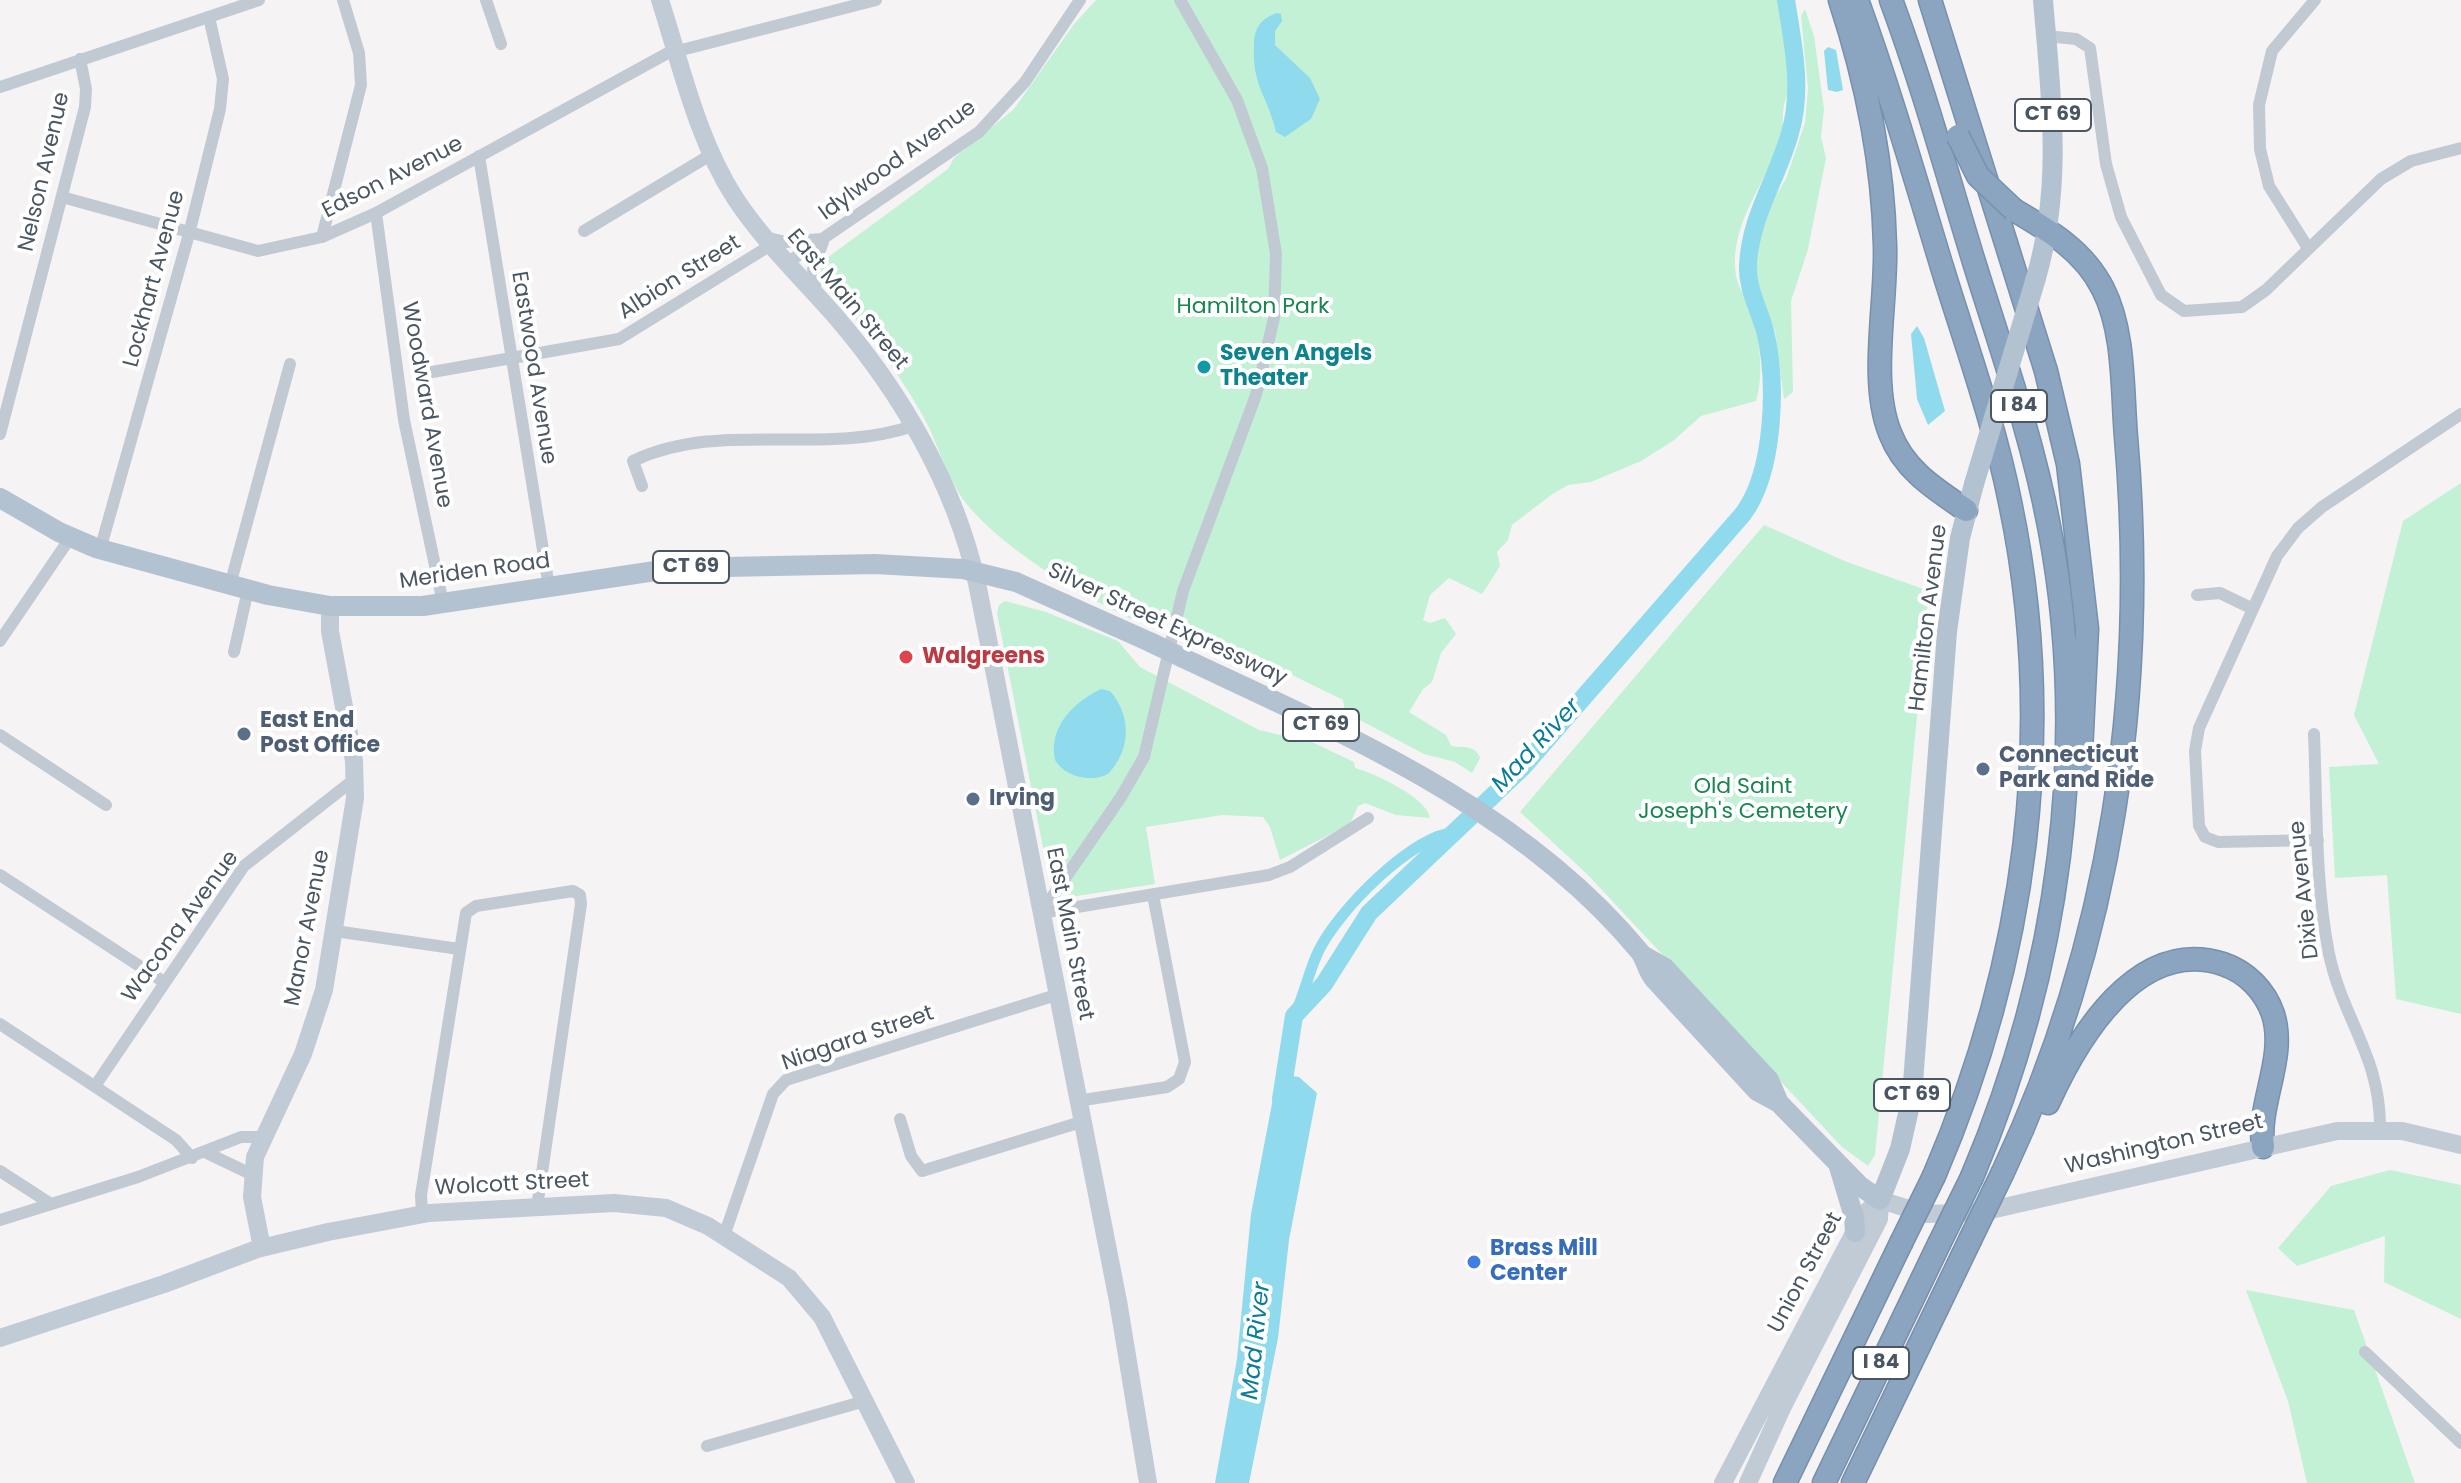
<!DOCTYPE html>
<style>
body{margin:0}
canvas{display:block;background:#f5f3f3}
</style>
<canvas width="2461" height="1483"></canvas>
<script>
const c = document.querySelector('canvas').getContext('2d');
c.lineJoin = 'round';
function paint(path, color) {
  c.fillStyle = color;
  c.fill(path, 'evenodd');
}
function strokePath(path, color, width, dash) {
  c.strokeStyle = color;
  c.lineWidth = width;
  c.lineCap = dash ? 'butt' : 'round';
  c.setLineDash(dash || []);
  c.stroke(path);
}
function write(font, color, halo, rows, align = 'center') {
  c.font = font + ' Poppins,sans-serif';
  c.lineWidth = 8;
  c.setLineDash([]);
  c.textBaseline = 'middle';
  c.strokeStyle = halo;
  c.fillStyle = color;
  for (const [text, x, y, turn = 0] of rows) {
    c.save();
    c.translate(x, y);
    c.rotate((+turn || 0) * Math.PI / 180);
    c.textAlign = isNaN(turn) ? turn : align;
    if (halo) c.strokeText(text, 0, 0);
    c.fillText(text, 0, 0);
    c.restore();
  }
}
paint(new Path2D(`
 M1096,0H1789L1799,60L1796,100L1787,96C1780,110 1785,125 1781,138C1766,184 1728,225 1736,276C1738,286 1744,295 1748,305C1759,334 1765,371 1756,401L1701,416L1673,441L1641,461L1591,482L1568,485L1551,495L1512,525L1508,540L1497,552L1500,566L1482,594L1449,578L1430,595L1423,620L1430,623L1445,618L1456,634L1441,653L1432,682L1423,689L1409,712L1446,735L1451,746C1462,748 1475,744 1480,758L1472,773L1455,762L1424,754L1354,717L1345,711L1343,700L1164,612L1157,627L1136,617L1131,619C1079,593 1009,553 970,508C948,483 939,445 923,416C893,362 853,314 812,269L948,169L954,158L1014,109L1074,24Z
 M1805,9L1814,36L1824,109L1821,137L1826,158L1808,249L1791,301L1793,392L1784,399L1775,331L1755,285L1762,218L1786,179L1805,123L1808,88L1801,16Z
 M2461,483V1014L2396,999L2387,875L2335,878L2329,767L2379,764L2354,715L2403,521Z
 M1764,525L1847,562L1929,591L1875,1155L1868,1166L1842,1147L1587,874L1520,812Z
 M1005,601L1046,612L1118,641L1140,667L1259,730L1314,743L1354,762L1355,768C1374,773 1428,798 1430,818L1396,815L1365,803L1358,806L1350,824L1280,860L1270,827L1263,817L1222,815L1146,827L1155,884L1070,897L1048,873L997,613L999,605Z
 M2390,1170L2461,1185V1319L2384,1282L2385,1236L2297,1266L2278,1248L2331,1186Z
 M2246,1290L2354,1310L2415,1483H2307L2288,1401Z`), '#c3f1d5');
paint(new Path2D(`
 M1277,13L1281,14L1282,21L1275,31V45L1310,78L1320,99L1311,119L1285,137L1276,132C1268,96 1252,87 1254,46C1254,30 1259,19 1277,13Z
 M1828,47L1836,50L1843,90L1837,92L1828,90L1824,51Z
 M1917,326L1924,338L1945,411L1928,425L1917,399L1911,334Z
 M1101,689L1110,691C1132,716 1131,750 1108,774C1091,783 1065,777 1055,760C1048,727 1074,702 1101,689Z
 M1286,1075L1299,1077L1317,1093L1289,1240L1278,1338L1249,1483H1215L1237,1359L1251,1214L1275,1088Z`), '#90daee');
strokePath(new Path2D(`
 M1295,1014C1305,993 1309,970 1319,950C1339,910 1411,836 1456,832`), '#90daee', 11);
strokePath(new Path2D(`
 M1281,1099L1294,1016L1324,984L1369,913L1522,768L1743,514C1775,471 1777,381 1765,331C1759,309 1747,289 1748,266C1750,216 1777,180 1790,133C1803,90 1793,44 1786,0`), '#90daee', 18);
const motorway = new Path2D(`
 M1840,0C1866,79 1883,162 1885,245C1887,303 1869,381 1890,433C1904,470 1935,489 1966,510
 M1857,0C1889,88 1915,178 1942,267C1966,345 1994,422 2010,502C2058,730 2026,962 1934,1176
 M1891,0C1923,86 1947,174 1974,262C2001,349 2032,436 2049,526C2091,745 2059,972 1972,1177
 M1930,0L2046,371L2068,464L2087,629L2080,773
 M2048,1103C2077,1039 2137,936 2223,964C2247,972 2265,991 2273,1014C2287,1058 2257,1103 2263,1147
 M2003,1172C2112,941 2148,691 2126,437C2122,390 2125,332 2103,289C2084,251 2050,231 2014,210
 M1785,1483L1901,1243
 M1824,1483L1939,1244
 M1853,1483L1970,1240`);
strokePath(motorway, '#7690ad', 25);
strokePath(new Path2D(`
 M486,0L501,44
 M2046,36L2076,39L2090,48L2106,164L2121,217L2161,295L2184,311L2242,307L2266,290L2381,179L2411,161L2461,148
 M0,87L259,0
 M479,156L549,587
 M62,197L258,251L322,237L376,213L666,54L876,0
 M376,213L404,420L443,603
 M584,231L712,154
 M322,237L361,85L359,53L343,0
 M764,237L786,242L821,239
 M2308,248L2269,186L2260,149L2259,105L2272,51L2315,0
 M787,263L979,132L1025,82L1080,0
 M816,293L813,269L823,242
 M421,374L619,339L771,245
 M0,434L85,107L86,89L80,59
 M642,486L633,461C721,419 822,457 913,426
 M100,550L189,234L220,109L223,79L209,17
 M230,585L290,364
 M2197,595L2220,593L2251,608
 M0,641L70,538
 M234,652L248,590
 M2314,734C2317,806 2315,883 2329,954C2343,1020 2381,1057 2380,1129
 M0,735L106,805
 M2318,840L2218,842L2205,837L2199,826L2195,751L2199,728L2277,556L2298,528L2322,507L2461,414
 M0,875L164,982
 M1041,913L1121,797L1144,757L1183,591L1256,395L1274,318L1276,254L1262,168L1237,100L1180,0
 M1041,913L1269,875L1290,867L1368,818
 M335,931L459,949
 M0,1024L176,1140L192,1158
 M95,1086L244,866L356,778
 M1077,1101L1167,1087L1179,1079L1185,1062L1153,895
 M900,1119L911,1156L922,1171L1081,1122
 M207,1153L253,1175
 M0,1171L51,1204
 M422,1214L421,1195L466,913L476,906L573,891L580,895L581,904L537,1207
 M0,1220L138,1177L241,1137H262
 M724,1236L773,1094L786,1080L1056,995
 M2365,1352L2461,1443
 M707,1446L865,1401`), '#c1cad2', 12);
strokePath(new Path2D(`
 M660,0C681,65 697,139 735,198C764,242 802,278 837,318C902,394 955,485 977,583L1118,1301L1148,1483
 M1880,1200L1926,1214L1982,1212L2337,1131H2402L2461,1145
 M262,1248L252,1197L255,1157L303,1054L324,990L355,798L354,761L330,631V606
 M0,1338L164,1284L257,1249L328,1232L429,1213L614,1203L666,1208L708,1226L789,1278L822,1317L906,1483
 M1723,1483L1864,1214L1880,1200
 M1748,1483L1782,1408L1879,1219L1880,1200`), '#c1cbd6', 18);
strokePath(new Path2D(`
 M2036,278C2063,185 2051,95 2043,0
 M0,498L59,532L96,548L268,595L330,606H423L675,568L875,564L963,569L1016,582L1152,643
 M1183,658C1347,735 1522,809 1640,952C1646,960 1647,971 1654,979L1757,1091L1779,1103L1860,1186L1880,1200L1900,1149L1912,1096L1947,632L1960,538L1974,484
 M1644,956L1665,968L1769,1080L1779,1103
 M1839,1167L1854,1217L1855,1232`), '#b3c2d1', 20);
strokePath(motorway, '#8ba5c1', 22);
const motorwayBridge = new Path2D(`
 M1958,136L1978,176L2014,210
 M1970,1240L2003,1172
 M1901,1243L1934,1176
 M1939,1244L1972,1177`);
strokePath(motorwayBridge, '#7690ad', 25, []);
strokePath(new Path2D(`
 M1974,484L2036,278
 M1152,643L1183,658`), '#b3c2d1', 20);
strokePath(motorwayBridge, '#8ba5c1', 22);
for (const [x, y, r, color] of [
 [1204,367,8,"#0f9aa8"],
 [906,657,8,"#e0444e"],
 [244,734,8,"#5c6f8a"],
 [1983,769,8,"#5c6f8a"],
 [973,799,8,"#5c6f8a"],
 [1474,1262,8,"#3f7fe0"]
]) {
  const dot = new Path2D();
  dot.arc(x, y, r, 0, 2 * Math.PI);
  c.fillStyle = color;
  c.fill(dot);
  strokePath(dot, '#fff', 3);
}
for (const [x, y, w] of [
 [2053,115,76],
 [2019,406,56],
 [691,567,76],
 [1321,725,76],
 [1912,1095,76],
 [1881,1363,56]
]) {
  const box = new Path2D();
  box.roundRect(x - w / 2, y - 16, w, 32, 6);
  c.fillStyle = '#fff';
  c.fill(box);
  strokePath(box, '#4a5661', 2);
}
write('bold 20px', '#4a5661', null, [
 ["CT 69",2053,115],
 ["I 84",2019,406],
 ["CT 69",691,567],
 ["CT 69",1321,725],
 ["CT 69",1912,1095],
 ["I 84",1881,1363]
]);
write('22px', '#4a5661', '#fff', [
 ["Idylwood Avenue",898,161,-36],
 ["Nelson Avenue",45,172,-77],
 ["Edson Avenue",393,178,-27],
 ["Albion Street",680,278,-32],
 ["Lockhart Avenue",155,279,-75],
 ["East Main Street",847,300,50],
 ["Eastwood Avenue",533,368,81],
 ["Woodward Avenue",426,405,80],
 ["Meriden Road",475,572,-8],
 ["Hamilton Avenue",1929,618,-83],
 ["Silver Street Expressway",1167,625,25],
 ["Dixie Avenue",2305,890,-96],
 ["Wacona Avenue",181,927,-54],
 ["Manor Avenue",308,928,-79],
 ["East Main Street",1069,934,79],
 ["Niagara Street",858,1039,-19],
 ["Washington Street",2164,1145,-13],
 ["Wolcott Street",512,1185,-3],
 ["Union Street",1806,1273,-62]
]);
write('22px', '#17864f', '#fff', [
 ["Hamilton Park",1253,307],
 ["Old Saint",1743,787],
 ["Joseph's Cemetery",1743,812]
]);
write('bold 22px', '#0d838f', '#fff', [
 ["Seven Angels",1220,354],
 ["Theater",1220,379]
], 'left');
write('bold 22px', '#be3a42', '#fff', [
 ["Walgreens",922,657]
], 'left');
write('bold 22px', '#4e5e75', '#fff', [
 ["East End",260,721],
 ["Post Office",260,746],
 ["Connecticut",1999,756],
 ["Park and Ride",1999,781],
 ["Irving",989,799]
], 'left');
write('bold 22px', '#366cbe', '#fff', [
 ["Brass Mill",1490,1249],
 ["Center",1490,1274]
], 'left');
write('italic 24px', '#0c7c9b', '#fff', [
 ["Mad River",1537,746,-47],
 ["Mad River",1257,1341,-84]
]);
</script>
